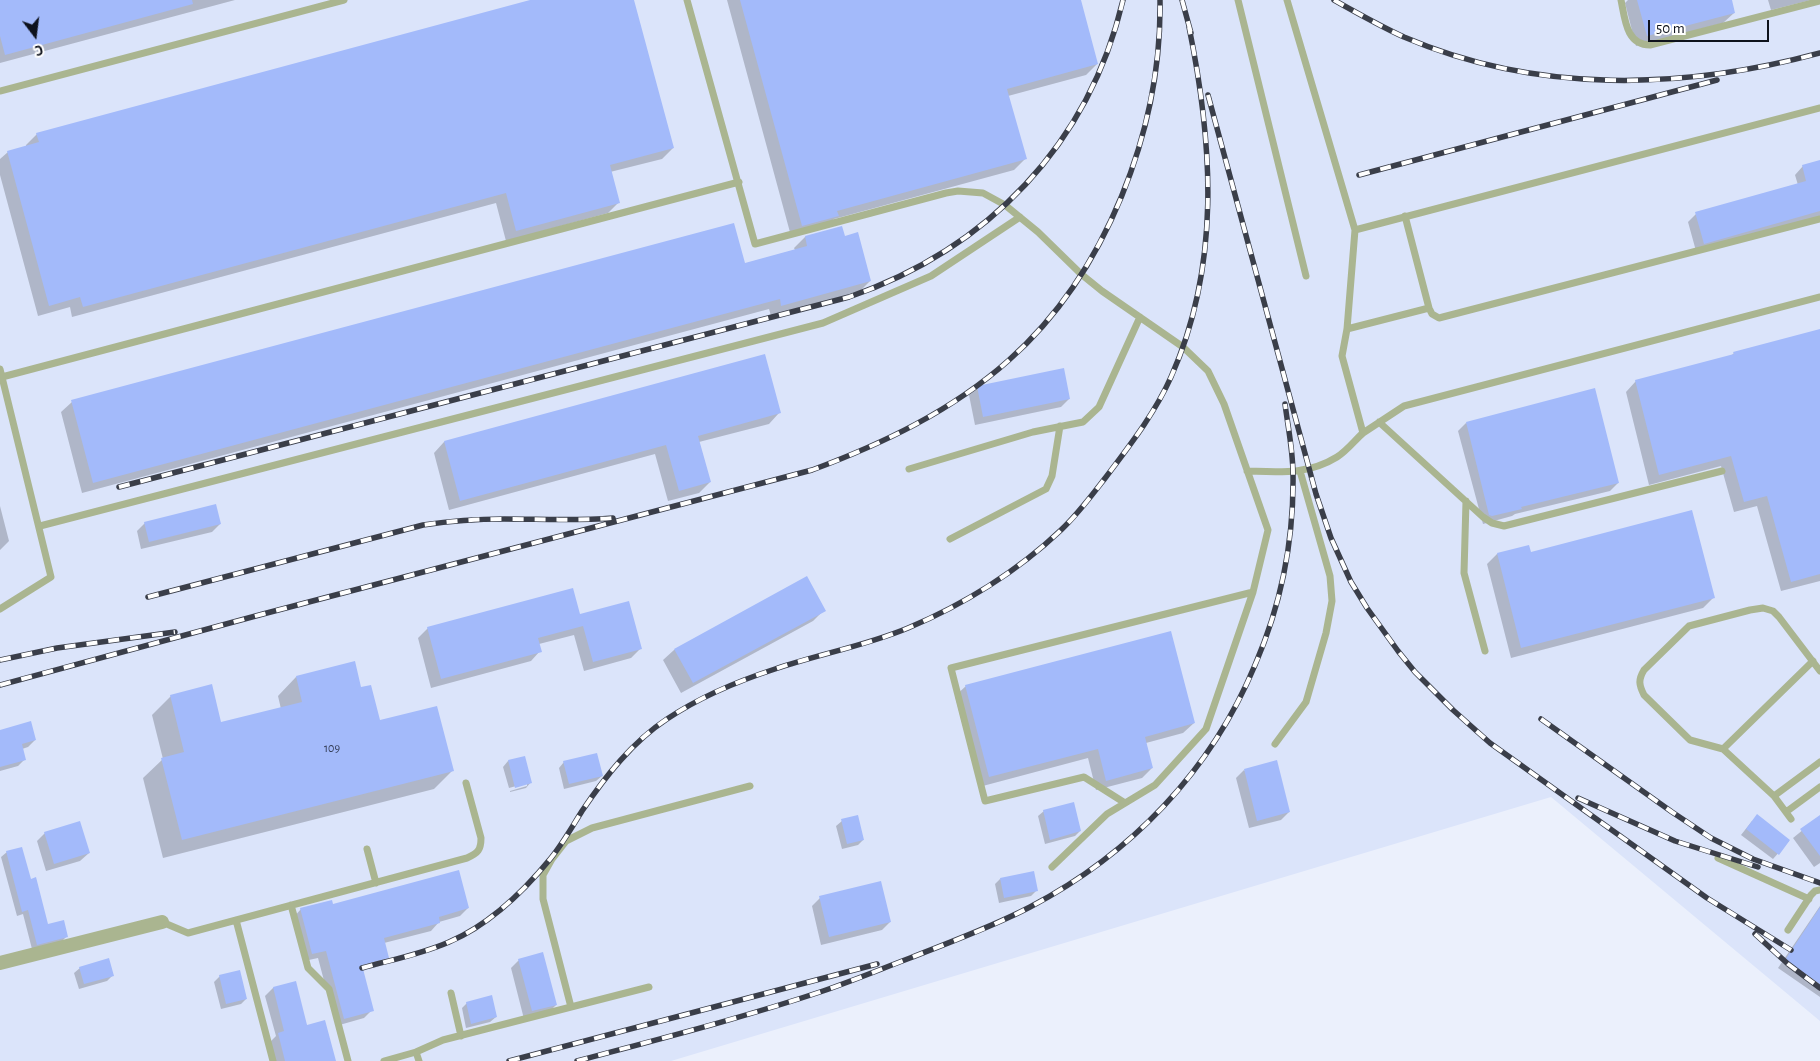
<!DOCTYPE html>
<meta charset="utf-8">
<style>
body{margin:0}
#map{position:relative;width:1820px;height:1061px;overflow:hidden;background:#ebf0fc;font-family:"Alegreya Sans",sans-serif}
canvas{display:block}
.north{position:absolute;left:10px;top:10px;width:50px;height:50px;-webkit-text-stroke:4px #fff;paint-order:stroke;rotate:165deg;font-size:14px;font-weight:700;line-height:20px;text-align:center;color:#0e121c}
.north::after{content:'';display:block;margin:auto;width:18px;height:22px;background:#0e121c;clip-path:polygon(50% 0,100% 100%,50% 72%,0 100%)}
.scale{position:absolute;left:1648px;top:20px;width:121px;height:22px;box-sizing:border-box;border:2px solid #0e121c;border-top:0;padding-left:6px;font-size:15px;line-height:18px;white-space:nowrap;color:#0e121c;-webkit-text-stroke:4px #fff;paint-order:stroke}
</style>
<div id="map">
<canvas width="1820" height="1061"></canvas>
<div class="north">С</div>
<div class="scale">50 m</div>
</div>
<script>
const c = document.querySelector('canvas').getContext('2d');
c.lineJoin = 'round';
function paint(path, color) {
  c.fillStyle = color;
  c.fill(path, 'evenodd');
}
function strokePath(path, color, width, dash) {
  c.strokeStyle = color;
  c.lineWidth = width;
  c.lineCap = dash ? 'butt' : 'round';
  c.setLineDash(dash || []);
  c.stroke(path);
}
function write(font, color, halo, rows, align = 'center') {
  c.font = font + ' "Alegreya Sans",sans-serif';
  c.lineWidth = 4;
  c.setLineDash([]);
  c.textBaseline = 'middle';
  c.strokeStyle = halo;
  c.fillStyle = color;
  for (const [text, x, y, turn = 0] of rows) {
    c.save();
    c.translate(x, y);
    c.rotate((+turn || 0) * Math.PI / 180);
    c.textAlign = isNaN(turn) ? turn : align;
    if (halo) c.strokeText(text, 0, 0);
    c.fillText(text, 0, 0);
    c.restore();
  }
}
paint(new Path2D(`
 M0,0H1820V1021L1551,797L671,1061H0Z`), '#dbe4fa');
paint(new Path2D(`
 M0,0H235L0,63Z
 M535,0H633L673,148L662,159L610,172L619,202L608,213L506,241L496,203L72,317L70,307L38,316L0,175V159L8,152L26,147V145L37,134Z
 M727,0H1080L1097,64L1086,75L1008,96L1025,159L1014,170L834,219L826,227L791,236Z
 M1628,0H1731L1734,13L1723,23L1636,46L1625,3Z
 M1768,0H1811L1771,10Z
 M1820,162V217L1696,251L1688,222L1696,214L1798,185L1795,175L1803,166Z
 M805,237H844L870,281L859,292L771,316L769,309L82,493L61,412L72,402L744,264L795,250L794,248Z
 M1820,330V581L1781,591L1757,506L1734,512L1721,466L1649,485L1626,392L1636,381L1731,356L1734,353Z
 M978,387L1069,399L1061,407L975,425L969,395Z
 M779,413L769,424L699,442L710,482L699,493L668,501L655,454L449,510L434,453L444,442Z
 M1466,423L1618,483L1610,491L1515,514L1512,516L1483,524L1458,431Z
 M0,506L9,541L0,550Z
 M145,523L220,524L212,532L141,549L137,531Z
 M1497,554H1530L1713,598L1703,608L1511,658L1487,564Z
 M824,610L813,621L681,693L663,660L674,650Z
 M579,615L641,648L631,658L584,671L574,635L539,644L540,651L531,661L431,688L418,638L428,628Z
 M296,677L360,688L379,721L452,771L434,789L163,858L143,778L163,759L152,715L171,696L220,724L281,709L278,696Z
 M966,686L1194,723L1183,733L1146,743L1152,768L1142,778L1096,790L1088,758L979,787L955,696Z
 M0,731L35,740L28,747L22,749L25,759L18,766L0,771Z
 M524,757L531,782L526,788L510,792V791L527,786V783L509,788L503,767L508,761Z
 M564,762L602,776L596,781L564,789L559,768Z
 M1244,770L1289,812L1281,820L1249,828L1236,778Z
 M1044,811L1080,831L1075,836L1045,844L1038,816Z
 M1820,816V863L1814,867L1793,838Z
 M842,821L863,840L858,845L842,849L836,826Z
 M1752,821L1789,841L1773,859L1741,835Z
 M45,833L89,853L80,861L46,871L37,841Z
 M7,852L30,880L47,925L67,936L61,942L32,949L23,914L17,916L1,857Z
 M1000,879L1036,891L1031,896L999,903L995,884Z
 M820,898L890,922L882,930L821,945L812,906Z
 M332,905L468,908L460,916L439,922L431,931L384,943L388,958L380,966L362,971L372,1010L364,1018L336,1026L318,958L304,961L293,918L301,909Z
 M1820,906V997L1778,968Z
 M519,960L556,1005L548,1013L524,1019L511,968Z
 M80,968L113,975L107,981L79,989L74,973Z
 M220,976L246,999L241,1004L221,1009L214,982Z
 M295,983L307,1027L334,1061H275L270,1042L276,1036L265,996L273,988Z
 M467,1003L496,1017L490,1022L466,1028L462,1008Z`), '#0003');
paint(new Path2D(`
 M0,0H192L193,4L5,55L0,36Z
 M530,0H634L674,148L610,165L620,203L516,231L506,193L83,307L80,297L49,306L7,151L39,142L36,133Z
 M740,0H1081L1098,64L1007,89L1027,159L837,211L839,216L802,226Z
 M1637,0H1732L1735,13L1647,36Z
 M1820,160V211L1704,244L1695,212L1806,181L1802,165Z
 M734,223L745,263L807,246L805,236L842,226L845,236L858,232L871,281L781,306L780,299L93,483L71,400Z
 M1820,329V574L1791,582L1767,496L1744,502L1731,456L1659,475L1635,380L1734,354L1733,352Z
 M765,354L781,413L698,436L711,482L679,491L666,445L460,501L444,441Z
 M1064,368L1070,399L983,417L977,386Z
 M1595,388L1619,483L1521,507L1522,509L1492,516L1489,515L1466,422Z
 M216,504L221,524L149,542L144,522Z
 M1692,510L1715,598L1521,648L1497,553L1529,545L1531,552Z
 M807,576L826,611L693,683L674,649Z
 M573,588L580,614L629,601L642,649L593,662L583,626L538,638L542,652L441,679L427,627Z
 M1171,631L1195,723L1145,737L1153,768L1106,781L1098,749L989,777L965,685Z
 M355,661L361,687L371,685L380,720L437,706L454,771L182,840L161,758L184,752L170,695L212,684L221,722L302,702L296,676Z
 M31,721L36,740L22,744L26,760L0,767V730Z
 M597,753L603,776L569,784L563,761Z
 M525,756L532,783L515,788L508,760Z
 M1277,760L1290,812L1257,821L1244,769Z
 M1074,802L1081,831L1050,840L1043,810Z
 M1757,814L1790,840L1779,855L1746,829Z
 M858,815L864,840L847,844L841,819Z
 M1820,815V856L1800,829Z
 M80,821L90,853L54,864L44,832Z
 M22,847L31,879L36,877L48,924L64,920L68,937L37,945L28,910L22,912L6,851Z
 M459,870L469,908L439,917L440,923L384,938L389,958L362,965L374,1011L344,1019L326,951L312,954L300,908L332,900L333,904Z
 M1034,871L1038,891L1004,898L1000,878Z
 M881,881L891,922L829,937L819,896Z
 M1820,907V984L1785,960Z
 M543,952L557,1005L532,1011L518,959Z
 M109,958L114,976L84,984L79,967Z
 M240,970L247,999L226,1004L219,975Z
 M296,981L307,1025L325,1020L336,1061H285L278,1033L284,1031L273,987Z
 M492,995L497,1017L471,1024L466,1002Z`), '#a3bafa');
strokePath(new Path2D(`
 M687,0L755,244L946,193L958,191L983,193L1005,205L1038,232L1081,274L1102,291L1183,347L1208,371L1224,404L1268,530L1253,592L951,668L985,801L1084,777L1125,803
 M1238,0L1306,276
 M1621,0C1625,19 1626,45 1650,45L1820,1
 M0,91L344,0
 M1405,216L1429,308L1432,314L1439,318L1820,219
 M1355,230L1820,108
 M1347,329L1429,308
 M0,369L51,577L0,609
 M2,377L739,182
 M1379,422L1483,517L1492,523L1504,526L1722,471
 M1363,433L1404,406L1820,297
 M909,469L1033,432L1083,422L1099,407L1140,317
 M1247,471C1280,472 1308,475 1337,457C1347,451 1355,440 1363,433L1342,356L1347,329L1355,230L1287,0
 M1466,501L1464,573L1485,651
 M40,526L823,323L931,276L1020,217
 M950,539L1046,489L1052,476L1060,426
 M1813,661L1723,749L1690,740L1644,695C1639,685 1638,680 1644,670L1689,626L1750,610L1763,608L1773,611L1779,617L1820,671
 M1275,744L1306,702L1326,633L1332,601L1330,576L1300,471
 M1723,749L1774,796L1791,819
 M1774,796L1820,762
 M1786,812L1820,787
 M367,849L376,883
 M1718,858L1809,899
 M1052,867L1107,814L1155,785L1206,729L1253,592
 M291,905L308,968L329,989L348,1061
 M236,920L273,1061
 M162,922L188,933L467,858C478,853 481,850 481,838L466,783
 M1788,930L1811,895L1815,891L1820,890
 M451,993L461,1036
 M571,1007L649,987
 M416,1052L419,1061
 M384,1061L416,1052L443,1040L571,1007L543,899V875L552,859L566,841L592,828L750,786`), '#aab590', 7);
strokePath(new Path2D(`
 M0,963L162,922`), '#aab590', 14);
const rail = new Path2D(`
 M1182,0L1191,33
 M1334,0C1357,13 1380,26 1404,37C1537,94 1683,90 1820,53
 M1208,95L1316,494L1331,538L1351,582L1367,608L1398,651L1415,672L1453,710L1490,743L1707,898L1791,950
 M1359,175L1717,80
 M119,487L849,297C988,249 1089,144 1123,0
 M148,597L423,525C450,521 477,519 504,519C541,519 576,521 613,518
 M0,660L57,648L175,632
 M0,685L263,614L812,470C882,444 952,411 1009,360C1106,274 1162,129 1160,0
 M1541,719L1672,812L1711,838L1753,859L1820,883
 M1578,798L1675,841L1758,867
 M1755,934L1788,964L1820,988
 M362,968C391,960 422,954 449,942C489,925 524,891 551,858C563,843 572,827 582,811C605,777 632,742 667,719C700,697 738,681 775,669C819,654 865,646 908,628C963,605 1018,571 1061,530C1078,514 1092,495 1106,477C1130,445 1155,413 1171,377C1221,265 1213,144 1189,27
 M509,1061L877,964
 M577,1061C659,1039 742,1018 823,991C852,981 881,969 910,958C950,942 992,927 1030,907C1131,854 1211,771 1255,665C1281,605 1294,540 1293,474C1293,451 1288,427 1285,404`);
strokePath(rail, '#3a3e49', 5.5);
strokePath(rail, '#fff', 4, [11]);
write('12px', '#333c54', null, [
 ["109",332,748]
]);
</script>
